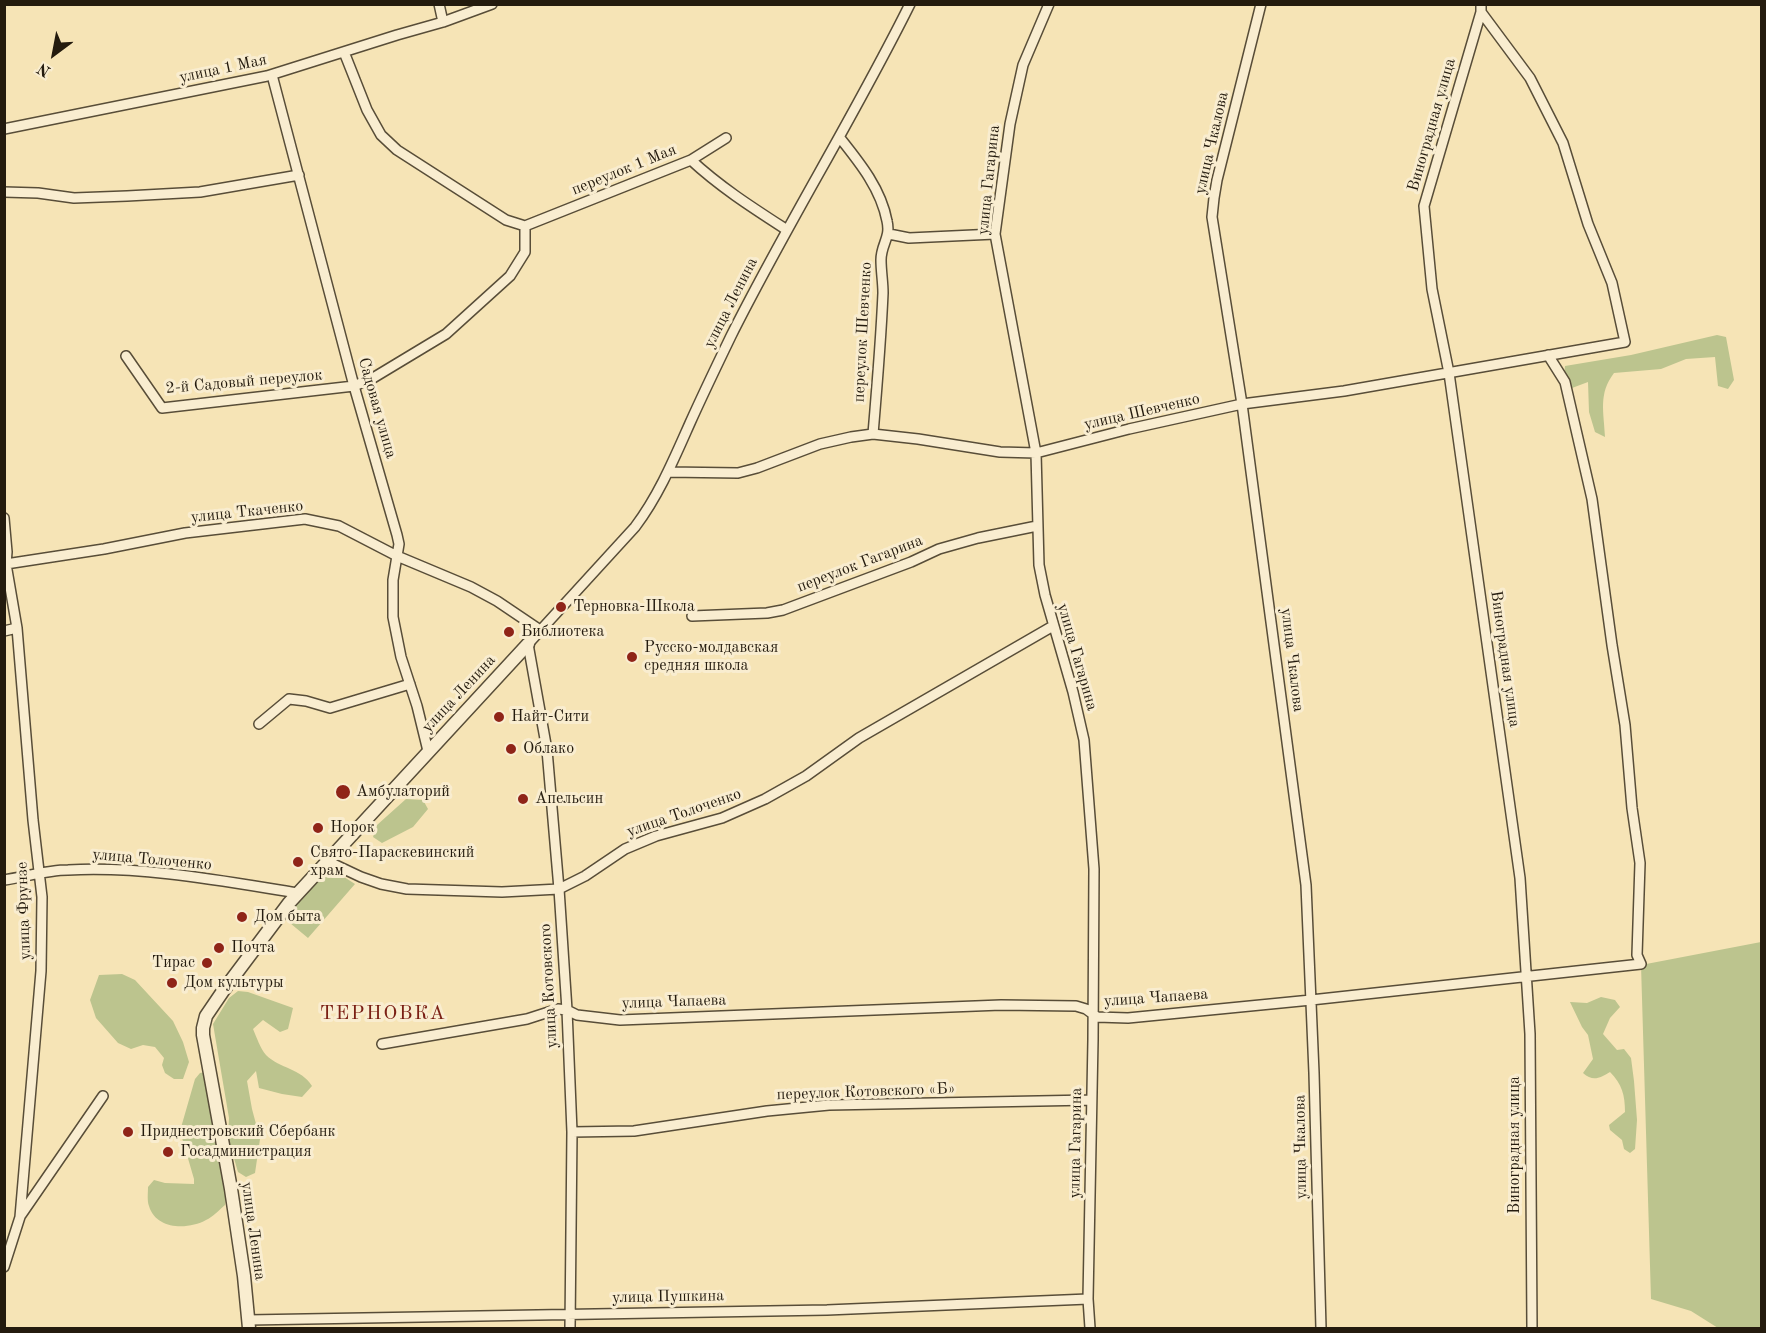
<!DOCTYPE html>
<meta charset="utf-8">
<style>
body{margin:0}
#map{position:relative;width:1766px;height:1333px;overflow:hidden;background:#f6e4b6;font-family:"Old Standard TT",serif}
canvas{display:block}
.frame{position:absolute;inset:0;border:6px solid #241b0e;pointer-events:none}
.north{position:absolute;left:24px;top:24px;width:60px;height:60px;-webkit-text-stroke:4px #f9edd0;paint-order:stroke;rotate:212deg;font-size:16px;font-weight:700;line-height:24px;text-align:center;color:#241b0e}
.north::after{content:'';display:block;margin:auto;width:21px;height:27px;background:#241b0e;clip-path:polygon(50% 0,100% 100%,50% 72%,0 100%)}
</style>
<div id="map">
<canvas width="1766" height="1333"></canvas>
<div class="frame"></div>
<div class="north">N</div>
</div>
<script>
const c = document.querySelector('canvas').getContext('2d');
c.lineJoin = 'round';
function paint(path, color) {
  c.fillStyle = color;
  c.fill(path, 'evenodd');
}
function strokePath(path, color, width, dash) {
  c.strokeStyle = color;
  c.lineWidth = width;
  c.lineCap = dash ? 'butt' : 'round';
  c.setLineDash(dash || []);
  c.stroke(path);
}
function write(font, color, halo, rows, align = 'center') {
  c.font = font + ' "Old Standard TT",serif';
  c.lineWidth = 6;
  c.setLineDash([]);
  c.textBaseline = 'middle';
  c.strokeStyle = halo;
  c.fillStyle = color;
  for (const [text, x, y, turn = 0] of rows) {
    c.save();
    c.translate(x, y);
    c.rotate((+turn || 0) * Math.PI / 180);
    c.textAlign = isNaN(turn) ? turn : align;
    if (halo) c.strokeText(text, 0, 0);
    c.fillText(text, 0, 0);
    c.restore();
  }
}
paint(new Path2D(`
 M1717,335L1726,337L1734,380L1728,389L1718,386L1715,357L1686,359L1661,369L1614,373C1598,394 1604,412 1605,437L1595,432L1589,412L1588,382L1572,388L1564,377L1565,366L1631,355Z
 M406,799L423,800L428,809L413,827L382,843L373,837L377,825Z
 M330,868L355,884L308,938L284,918Z
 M1761,942V1328H1718L1691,1311L1651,1299L1641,965Z
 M122,974L135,980L173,1021L183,1042L189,1062L183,1079H174L165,1073L162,1065L164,1058L155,1047L143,1045L131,1049L118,1043L96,1018L90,1000L99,975Z
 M238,991L248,992L293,1008L288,1029L280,1032L263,1020L253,1029C257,1038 260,1048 266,1055C280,1069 301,1068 312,1086L302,1097L282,1094L259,1088L256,1071L247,1081L252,1109L260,1139L255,1173L246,1177L238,1172L228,1138L229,1118L213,1024L229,998Z
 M1601,997L1615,1000L1620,1007L1610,1018L1603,1034L1617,1050L1624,1049L1631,1058L1634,1081L1637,1120L1635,1149L1630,1153L1624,1149L1622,1140L1610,1130L1609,1125L1625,1112C1625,1095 1622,1084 1610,1072C1600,1078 1593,1082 1583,1073L1593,1059L1588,1035L1582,1027L1570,1002L1587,1003Z
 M206,1072L227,1191L225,1205C219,1210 213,1217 206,1220C188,1230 156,1230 149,1206C147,1201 148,1193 148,1187L154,1180L165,1183L194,1184V1179L180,1131L195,1079L200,1073Z`), '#bcc48e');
const minor = new Path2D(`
 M439,4L443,22
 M1049,4L1023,65L1010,124L995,234L1036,453L1039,565L1045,595L1073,692L1084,740L1094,869L1093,1040L1088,1299L1090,1328
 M1261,4L1217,180L1214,198L1212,217L1242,404L1306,885L1314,1073L1321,1328
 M1481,4V12L1424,206L1432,289L1449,373L1520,878L1530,1034L1532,1328
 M344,52L367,110L381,135L397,150L506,220L525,226L691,160C720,187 753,208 787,230
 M272,75L354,386L397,535L399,544L393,580V617L401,657L417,706L428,751
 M4,129L267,76L397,35L443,22L492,4
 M840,138C860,163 881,189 887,221C891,238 881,244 881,260C881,271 883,282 883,293C881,340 877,387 873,434
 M691,160L726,138
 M4,192L38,193L74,198L127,196L200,192L299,175
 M889,234L909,238L995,234
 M126,356L162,408L354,386L373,378L446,334L510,276L525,252V226
 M668,472L738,473L757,468L820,444L851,437L873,434L918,439L1000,452L1036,453L1129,429L1242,404L1344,391L1625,342L1612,283L1588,224L1563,143L1530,78L1481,12
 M4,518L7,552L6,564L17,628L33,820L42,897L41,971L20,1217L4,1267
 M6,564L104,549L185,533L305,519L339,526L397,556L471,587L497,601L540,630
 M692,616L767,613L783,610L911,562L939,549L978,538L1037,526
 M4,631L17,628
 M259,724L289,699L306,701L330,708L410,684
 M327,861L361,877L381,884L407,889L502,892L559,889L585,876L625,849L656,836L722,818L765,799L806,776L859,738L1053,626
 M4,880C25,877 47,870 68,870C145,866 222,881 298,893
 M382,1044L527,1019L558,1009L567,1010L577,1015L620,1020L1001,1005L1076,1006L1086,1009L1097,1017L1128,1018L1311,1000L1641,964L1637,955L1640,863L1632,808L1625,725L1612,645L1592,499L1565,382L1548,355
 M572,1132L634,1131L767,1111L829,1105L1091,1100
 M21,1215L103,1096
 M248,1320L827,1310L1088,1299
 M570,1328L572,1132L567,1010L559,889L547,750L528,644L635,527C659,495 674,459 690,423C703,394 717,365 731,336C787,224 854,117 910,4`);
const tertiary = new Path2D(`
 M249,1328L244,1276L231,1189L203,1035V1028L206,1016L223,991L289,903L528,644`);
strokePath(minor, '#584d38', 12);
strokePath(tertiary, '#584d38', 15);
strokePath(minor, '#f9edd0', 9);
strokePath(tertiary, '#f9edd0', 12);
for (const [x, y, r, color] of [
 [561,607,6,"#8f2418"],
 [509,632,6,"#8f2418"],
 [632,657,6,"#8f2418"],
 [499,717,6,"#8f2418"],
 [511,749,6,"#8f2418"],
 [343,792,8,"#8f2418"],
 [523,799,6,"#8f2418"],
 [318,828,6,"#8f2418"],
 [298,862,6,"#8f2418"],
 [242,917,6,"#8f2418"],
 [219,948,6,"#8f2418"],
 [207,963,6,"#8f2418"],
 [172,983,6,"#8f2418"],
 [128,1132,6,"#8f2418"],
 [168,1152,6,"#8f2418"]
]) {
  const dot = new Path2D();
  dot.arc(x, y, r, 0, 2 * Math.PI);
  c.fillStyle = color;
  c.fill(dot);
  strokePath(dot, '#f9edd0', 2);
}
write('16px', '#241b0e', '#f9edd0', [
 ["улица 1 Мая",223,69,-12],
 ["Виноградная улица",1432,125,-74],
 ["улица Чкалова",1212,143,-77],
 ["переулок 1 Мая",624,170,-22],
 ["улица Гагарина",989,180,-84],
 ["улица Ленина",731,303,-63],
 ["переулок Шевченко",863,332,-87],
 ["2-й Садовый переулок",244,382,-5],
 ["Садовая улица",377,408,74],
 ["улица Шевченко",1142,412,-13],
 ["улица Ткаченко",247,512,-6],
 ["переулок Гагарина",860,564,-21],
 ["улица Гагарина",1077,657,74],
 ["Виноградная улица",1505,659,82],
 ["улица Чкалова",1292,660,83],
 ["улица Ленина",459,694,-47],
 ["улица Толоченко",684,813,-19],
 ["улица Толоченко",152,860,5],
 ["улица Фрунзе",24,911,-92],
 ["улица Котовского",549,986,-93],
 ["улица Чапаева",1156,998,-4],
 ["улица Чапаева",674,1002,-2],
 ["переулок Котовского «Б»",866,1092,-2],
 ["улица Гагарина",1076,1143,-89],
 ["Виноградная улица",1515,1145,-90],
 ["улица Чкалова",1301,1147,-91],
 ["улица Ленина",253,1231,82],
 ["улица Пушкина",668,1297,-1]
]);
write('16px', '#241b0e', '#f9edd0', [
 ["Терновка-Школа",573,607],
 ["Библиотека",521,632],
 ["Русско-молдавская",644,648],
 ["средняя школа",644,666],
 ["Найт-Сити",511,717],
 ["Облако",523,749],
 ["Амбулаторий",356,792],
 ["Апельсин",535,799],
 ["Норок",330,828],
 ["Свято-Параскевинский",310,853],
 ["храм",310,871],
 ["Дом быта",254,917],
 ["Почта",231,948],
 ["Тирас",195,963,"right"],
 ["Дом культуры",184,983],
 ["Приднестровский Сбербанк",140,1132],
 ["Госадминистрация",180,1152]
], 'left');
c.letterSpacing = '1.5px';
write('20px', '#7a1f14', '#f9edd0', [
 ["ТЕРНОВКА",383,1014]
]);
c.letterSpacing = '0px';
</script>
